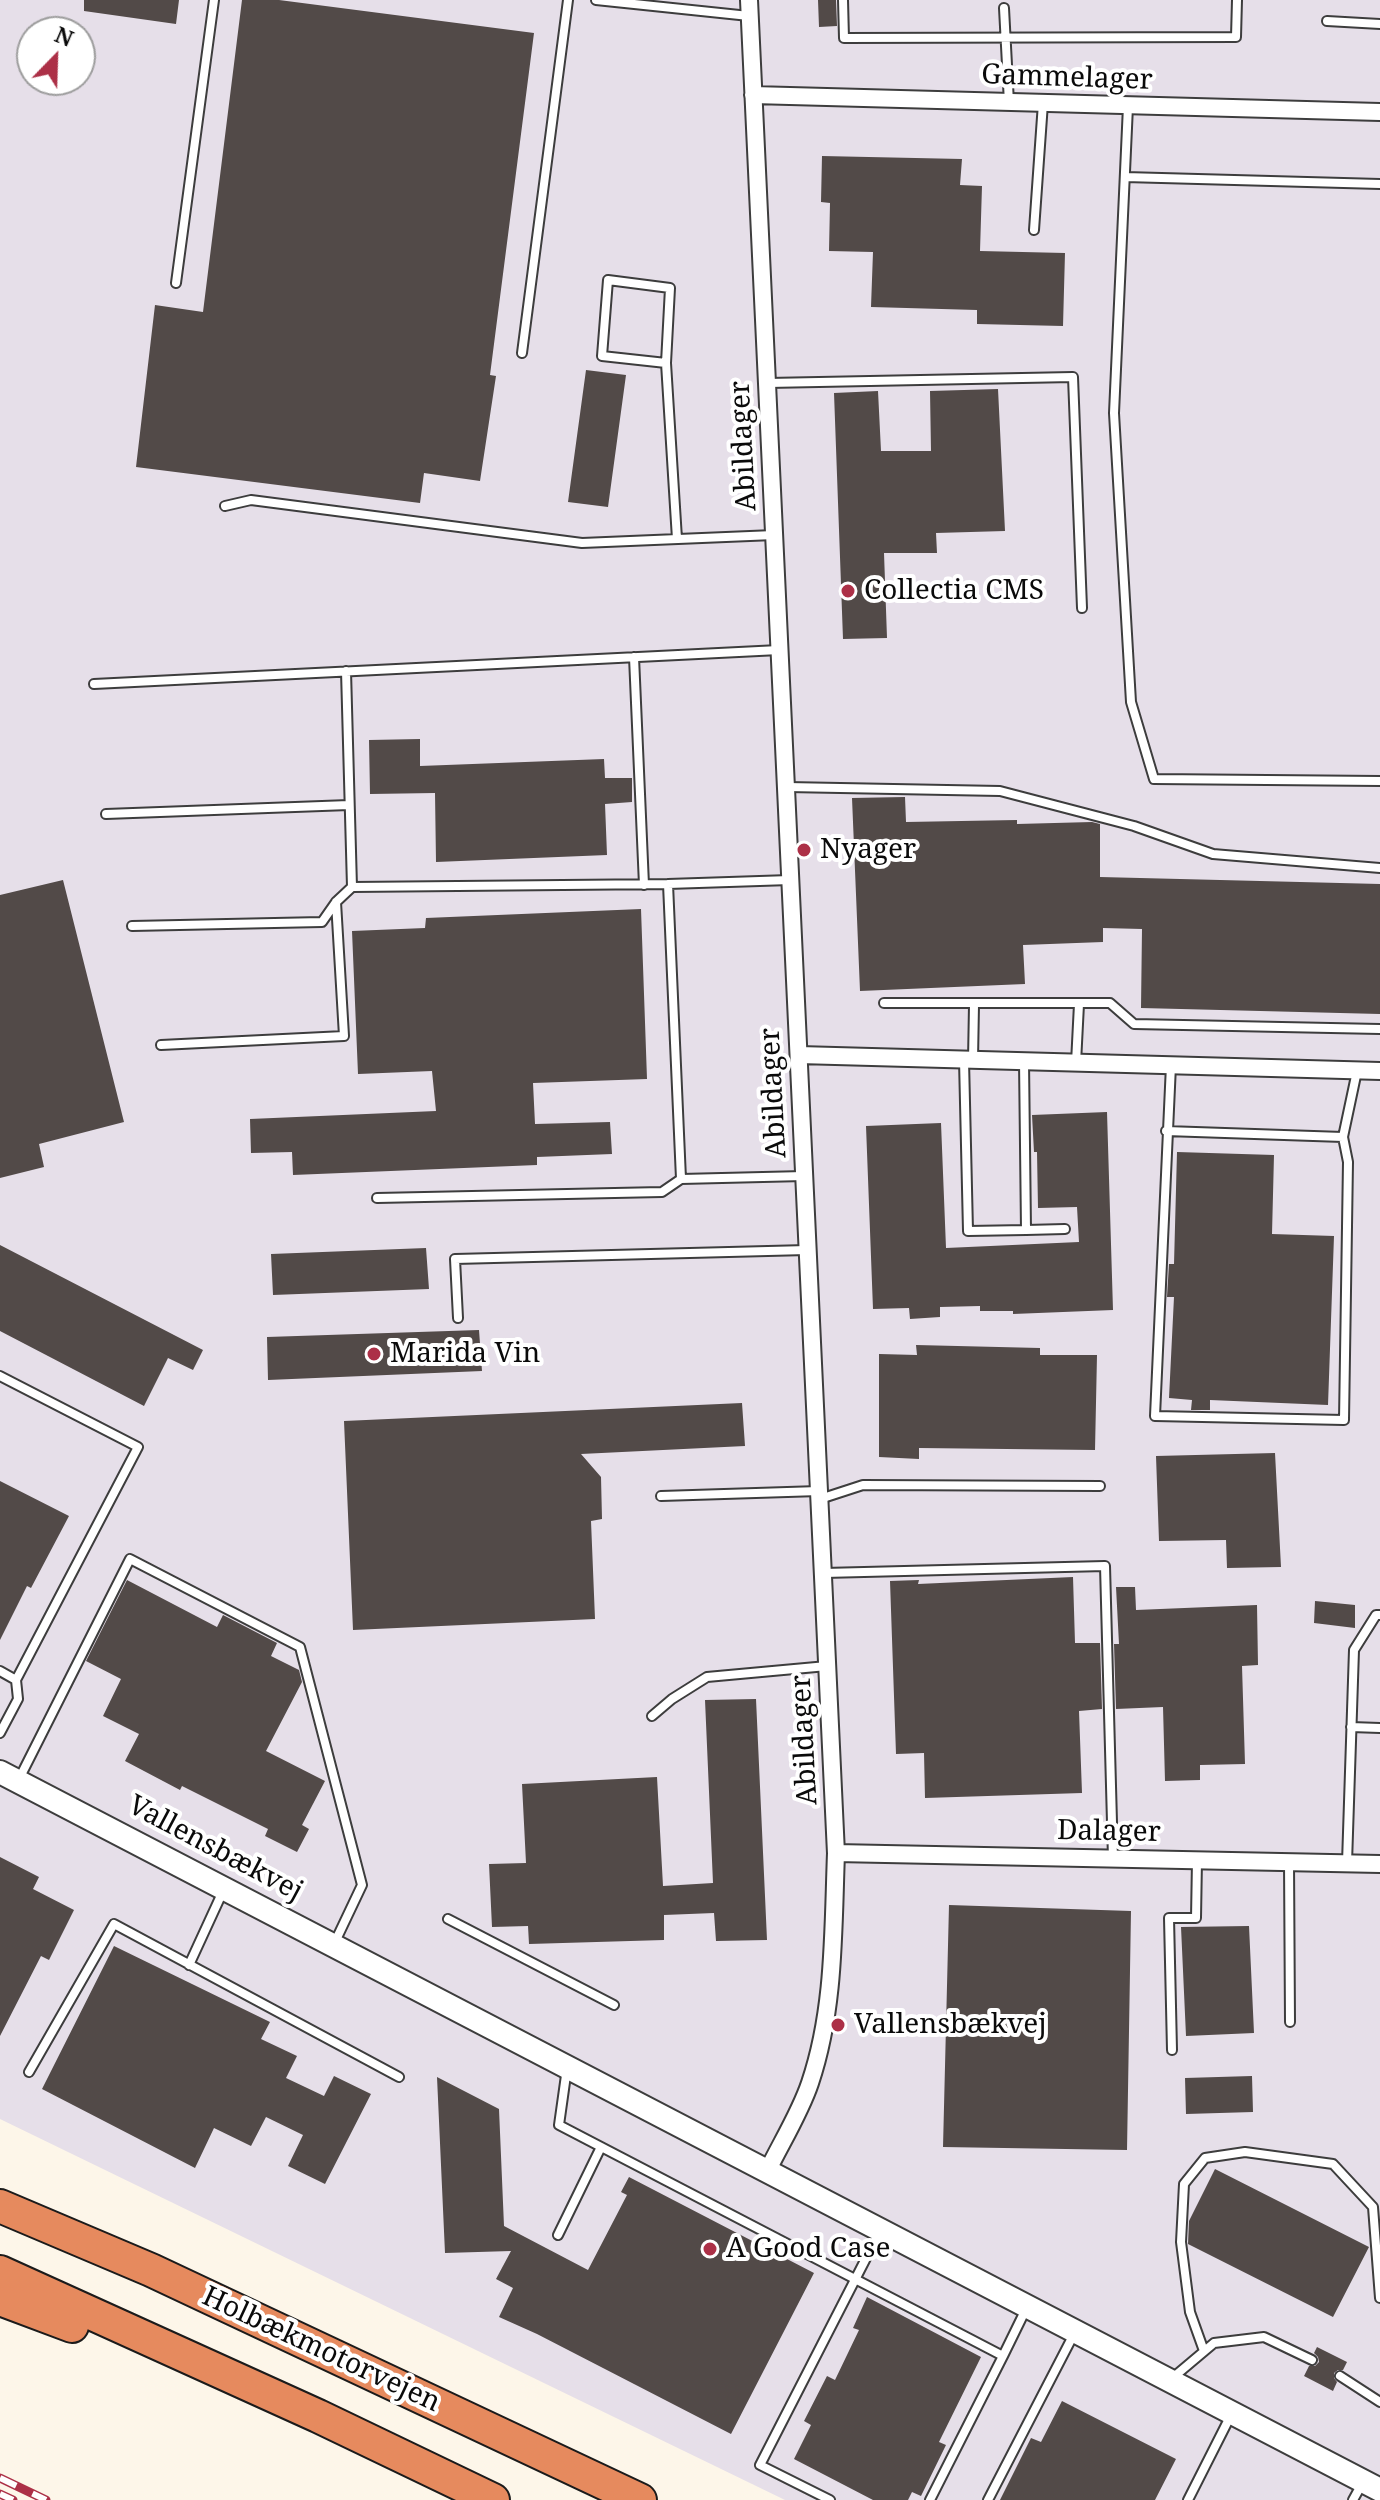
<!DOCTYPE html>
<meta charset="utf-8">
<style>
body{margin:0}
#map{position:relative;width:1380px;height:2500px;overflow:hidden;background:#fdf6e9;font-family:"Noto Serif",serif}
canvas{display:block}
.north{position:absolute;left:16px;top:16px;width:80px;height:80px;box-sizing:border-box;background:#fff;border:2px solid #9d9d9d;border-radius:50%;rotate:23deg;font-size:22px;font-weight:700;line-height:32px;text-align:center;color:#0a0a0a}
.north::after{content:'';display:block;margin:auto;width:28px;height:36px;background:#ac3047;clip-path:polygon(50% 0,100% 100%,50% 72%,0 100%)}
</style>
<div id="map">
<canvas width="1380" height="2500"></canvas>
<div class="north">N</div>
</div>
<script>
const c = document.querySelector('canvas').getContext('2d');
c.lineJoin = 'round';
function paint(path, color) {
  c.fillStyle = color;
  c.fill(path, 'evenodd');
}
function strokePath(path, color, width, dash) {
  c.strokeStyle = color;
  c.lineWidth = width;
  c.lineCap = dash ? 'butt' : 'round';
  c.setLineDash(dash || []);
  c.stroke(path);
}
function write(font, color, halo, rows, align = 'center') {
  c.font = font + ' "Noto Serif",serif';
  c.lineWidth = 8;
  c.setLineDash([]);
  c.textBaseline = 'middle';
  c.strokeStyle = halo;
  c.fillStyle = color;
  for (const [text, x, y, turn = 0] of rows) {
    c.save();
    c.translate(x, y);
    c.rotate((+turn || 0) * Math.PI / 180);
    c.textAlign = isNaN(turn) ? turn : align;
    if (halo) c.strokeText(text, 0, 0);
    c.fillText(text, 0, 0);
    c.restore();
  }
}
paint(new Path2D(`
 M0,0H1380V2500H785L0,2119ZM32,32H80V80H32Z`), '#e6dfe9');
paint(new Path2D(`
 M84,0H179L176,24L84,11Z
 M242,0H279L534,33L490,375L496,376L480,481L424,473L420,503L136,467L155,305L203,312Z
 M818,0H836L837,26L819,27Z
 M822,156L962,159L960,185L982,186L980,251L1065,253L1063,326L977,324V310L871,307L873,252L829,251L830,203L821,202Z
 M586,370L626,375L608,507L568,502Z
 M998,389L1005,531L936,533L937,553H884L887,638L843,639L834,393L878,391L881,451H931L930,391Z
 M420,739V766L604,759L605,778H632V802L605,804L607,855L436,862L435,793L370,794L369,740Z
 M905,797L906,822L1017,820V824L1092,822L1100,824V877L1380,884V1014L1141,1008L1142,929L1103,928V942L1023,945L1025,984L860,991L852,798Z
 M63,880L124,1122L39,1144L44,1167L0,1178V895Z
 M641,909L647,1079L533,1083L535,1124L610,1122L612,1154L537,1157V1165L293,1175L292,1152L251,1153L250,1119L436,1111L432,1071L358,1074L352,931L425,928L426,918Z
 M1107,1112L1113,1310L1013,1314V1311H980V1306L940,1307V1317L910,1319L909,1308L873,1309L866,1126L941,1123L946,1248L1079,1242L1077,1207L1038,1208L1037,1152H1034L1032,1115Z
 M1177,1152L1274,1155L1272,1234L1334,1236L1328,1405L1210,1400V1410H1191L1192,1400L1169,1398L1174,1297H1167L1169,1264H1174Z
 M0,1245L203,1350L193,1370L168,1358L144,1406L0,1331Z
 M426,1248L429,1289L273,1295L271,1254Z
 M479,1330L482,1371L268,1380L267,1337Z
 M916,1345L1040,1348V1355H1097L1095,1450L919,1448V1459L879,1457V1354L917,1355Z
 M742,1403L745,1446L581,1454L601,1477L602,1519L591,1521L595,1619L353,1630L344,1421Z
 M1275,1453L1281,1567L1227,1568L1226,1540L1159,1541L1156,1456Z
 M0,1481L69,1516L31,1588L27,1586L0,1640Z
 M1073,1577L1075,1643H1100L1102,1709L1079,1711L1082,1793L925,1798L924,1753L896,1754L890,1581L919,1580L918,1584Z
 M127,1580L217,1627L223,1615L277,1643L271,1656L299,1670L302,1682L266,1751L325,1781L302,1825L309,1829L297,1852L265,1836L268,1829L182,1786L180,1790L125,1761L139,1734L103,1716L121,1679L86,1661Z
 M1116,1587H1135L1136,1610L1257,1605L1258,1665L1242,1666L1245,1764L1200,1765V1780L1165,1781L1163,1707L1116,1709L1114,1644H1119Z
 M1315,1601L1355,1605V1628L1314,1623Z
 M756,1699L767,1940L716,1941L714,1913L664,1915V1940L529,1944L528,1926L492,1927L489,1864L526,1863L522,1784L657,1777L663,1886L713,1883L705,1700Z
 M0,1857L39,1877L33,1889L74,1910L49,1960L41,1956L0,2036Z
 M949,1905L1131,1911L1127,2150L943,2147Z
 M1249,1926L1254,2033L1186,2036L1181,1927Z
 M114,1946L270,2022L261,2039L297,2056L286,2078L324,2096L334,2076L371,2094L325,2184L288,2166L303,2135L266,2117L251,2146L214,2128L195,2168L42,2089Z
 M1252,2076L1253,2112L1186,2114L1185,2078Z
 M437,2077L499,2109L504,2226L588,2270L627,2195L621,2192L629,2177L814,2273L731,2434L537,2334L499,2317L513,2288L496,2279L511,2251L445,2253Z
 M1215,2169L1369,2247L1333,2317L1188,2244L1189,2221Z
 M867,2297L981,2357L939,2442L946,2445L921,2496L912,2492L908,2500H873L794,2459L811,2425L804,2421L827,2376L835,2380L859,2330L853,2328Z
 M1317,2347L1347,2362L1343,2370H1338L1334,2373V2378L1337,2382L1333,2391L1304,2376L1309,2366H1315L1319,2362L1318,2357L1314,2353Z
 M1062,2401L1176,2459L1155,2500H1000L1031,2438L1041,2442Z`), '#524a48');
const service = new Path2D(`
 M596,0L749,16
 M843,0L844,38L1236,37L1237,0
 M1004,8L1009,103
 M1327,21L1380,24
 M1128,106L1114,413L1131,702L1154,779L1380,781
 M1125,177L1380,184
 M1034,230L1043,103
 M176,283L214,0
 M522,353L568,0
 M666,363L602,356L608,280L670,288L666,363L677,539
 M768,383L1073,377L1082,608
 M225,506L251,500L582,543L774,535
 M634,657L644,885
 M346,671L352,887
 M94,684L779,650
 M787,787L1000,791L1134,826L1213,854L1380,868
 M106,814L349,805
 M668,884L681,1179
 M132,926L322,922L336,902L352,887L668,884L790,880
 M884,1003H1110L1134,1024L1380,1029
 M161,1045L344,1036L336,902
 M964,1060L968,1231L1026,1230L1024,1061
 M973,1060L974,1005
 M1076,1063L1079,1004
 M1171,1065L1155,1416L1344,1420L1348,1162L1343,1137
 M1166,1131L1343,1137L1357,1071
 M377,1198L662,1192L681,1179L804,1176
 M1026,1230L1065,1229
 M458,1318L455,1259L807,1250
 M0,1376L138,1447L16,1680L18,1699L0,1733
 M661,1496L819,1491
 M820,1499L863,1485L1100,1486
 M824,1573L1105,1566L1113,1859
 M0,1671L16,1680
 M652,1716L672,1699L707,1677L827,1666
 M1351,1727L1380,1728
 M18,1781L130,1559L300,1647L362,1885L334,1944
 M1289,1862L1290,2022
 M1347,1863L1354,1650L1376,1615H1380
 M448,1919L614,2005
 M189,1965L224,1889
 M1172,2050L1169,1918H1196L1197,1860
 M567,2068L559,2125L1003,2356L1026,2309
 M29,2072L114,1924L399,2077
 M558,2235L601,2147
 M1204,2351L1190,2312L1181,2242L1184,2184L1205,2158L1245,2152L1333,2164L1373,2207L1380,2298
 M1340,2376L1380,2402
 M1170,2380L1214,2343L1264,2337L1312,2360
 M830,2500L760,2465L880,2231
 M930,2500L1003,2356
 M988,2500L1075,2332
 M1188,2500L1231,2415
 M1353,2500L1363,2482`);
const minor = new Path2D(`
 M749,0L836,1853C833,1930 835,2009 810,2083C800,2113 781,2143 767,2172
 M753,95L1380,112
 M799,1055L1380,1071
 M836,1853L1380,1864`);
const tertiary = new Path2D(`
 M0,1772L1380,2490`);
const motorway = new Path2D(`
 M0,2206L151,2270L640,2500
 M0,2272L318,2416L493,2500
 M0,2299L72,2326`);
strokePath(service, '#3d3d3d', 12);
strokePath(minor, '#3d3d3d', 20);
strokePath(tertiary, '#3d3d3d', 26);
strokePath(motorway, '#1b1b1b', 36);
strokePath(service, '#fff', 8);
strokePath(minor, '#fff', 16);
strokePath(tertiary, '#fff', 22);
strokePath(motorway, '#e68a5e', 32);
const rail = new Path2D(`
 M0,2478L46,2500
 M0,2494L13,2500`);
strokePath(rail, '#ac3047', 9);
strokePath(rail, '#fff', 6, [18]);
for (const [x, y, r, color] of [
 [848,591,8,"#ac3047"],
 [804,850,8,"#ac3047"],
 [374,1354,8,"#ac3047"],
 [838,2025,8,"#ac3047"],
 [710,2249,8,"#ac3047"]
]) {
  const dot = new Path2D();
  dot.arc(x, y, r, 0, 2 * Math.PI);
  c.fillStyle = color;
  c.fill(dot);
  strokePath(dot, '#fff', 3);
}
write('28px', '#0a0a0a', '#fff', [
 ["Gammelager",1067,78,2],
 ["Abildager",744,446,-93],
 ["Abildager",774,1093,-93],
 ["Abildager",805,1740,-93],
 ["Dalager",1109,1832,1],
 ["Vallensbækvej",215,1849,28],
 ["Holbækmotorvejen",321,2350,25]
]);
write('28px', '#0a0a0a', '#fff', [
 ["Collectia CMS",864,591],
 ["Nyager",820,850],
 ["Marida Vin",390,1354],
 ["Vallensbækvej",854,2025],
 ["A Good Case",726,2249]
], 'left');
</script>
